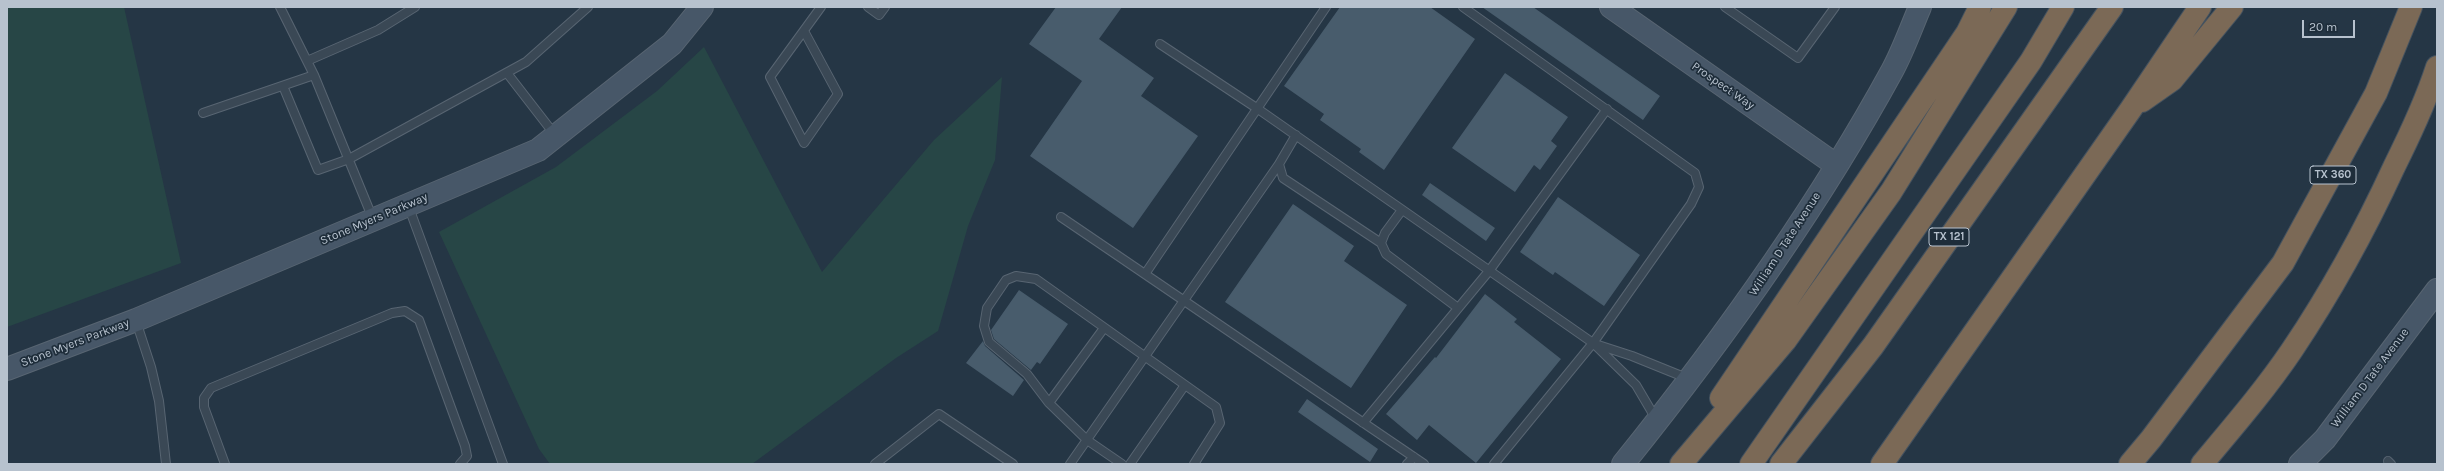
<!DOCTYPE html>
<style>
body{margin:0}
#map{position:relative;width:2444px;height:471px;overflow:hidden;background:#253645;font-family:Karla,sans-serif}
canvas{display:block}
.frame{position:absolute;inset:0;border:8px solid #b7c2ce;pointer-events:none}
.scale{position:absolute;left:2302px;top:20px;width:53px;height:18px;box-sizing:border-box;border:2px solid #b7c2ce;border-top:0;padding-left:5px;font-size:12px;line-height:14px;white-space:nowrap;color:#b7c2ce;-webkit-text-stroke:3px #1e2d3a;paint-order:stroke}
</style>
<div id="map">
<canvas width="2444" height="471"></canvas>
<div class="frame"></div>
<div class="scale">20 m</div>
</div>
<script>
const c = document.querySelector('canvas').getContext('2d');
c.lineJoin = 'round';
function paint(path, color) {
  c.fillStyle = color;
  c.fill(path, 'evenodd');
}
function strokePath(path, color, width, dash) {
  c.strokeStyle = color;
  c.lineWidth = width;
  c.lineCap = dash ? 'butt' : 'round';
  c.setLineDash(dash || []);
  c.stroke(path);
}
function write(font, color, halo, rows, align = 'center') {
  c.font = font + ' Karla,sans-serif';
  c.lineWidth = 3.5;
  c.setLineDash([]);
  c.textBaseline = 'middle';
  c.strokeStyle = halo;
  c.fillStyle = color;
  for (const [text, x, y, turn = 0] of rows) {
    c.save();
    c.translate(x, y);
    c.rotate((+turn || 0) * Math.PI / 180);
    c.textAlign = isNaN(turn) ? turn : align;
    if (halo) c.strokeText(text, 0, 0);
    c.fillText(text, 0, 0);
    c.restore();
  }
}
paint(new Path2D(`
 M7,7H124L181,263L7,327Z
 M704,47L822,272L934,140L1002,77L995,160L968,226L938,331L896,358L752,464H550L539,449L439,232L556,167L657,91Z`), '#274646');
paint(new Path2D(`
 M1056,7H1122L1099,39L1154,78L1141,96L1198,136L1133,228L1030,156L1082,81L1029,44Z
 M1340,7H1430L1475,39L1384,170L1359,152L1361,149L1320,120L1324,114L1284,86Z
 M1482,7H1533L1660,96L1643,120Z
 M1505,73L1568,117L1551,141L1557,146L1540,170L1534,165L1515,192L1452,148Z
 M1430,183L1495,228L1486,241L1422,195Z
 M1558,197L1640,255L1604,306L1555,272L1553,275L1520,252Z
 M1293,204L1354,246L1344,261L1407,305L1351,388L1225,302Z
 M1019,290L1068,324L1040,364L1037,362L1031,370L994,339L991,330Z
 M1485,294L1517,319L1514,322L1561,359L1476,463L1429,425L1417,440L1386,414L1435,357L1436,358Z
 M983,341L985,346L1024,380L1013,396L966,363Z
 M1307,399L1378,449L1370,462L1298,412Z`), '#485c6c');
const lane = new Path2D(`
 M868,7L879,15L885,7
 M1463,7L1695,173L1699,187L1691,204L1593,343L1494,464
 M1725,7L1798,58L1835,7
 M804,31L838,94L804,143L770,77L821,7
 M1160,44L1258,109L1593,343L1636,385L1656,419
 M307,61L378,30L415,7
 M507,73L555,135
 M314,75L373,219
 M283,86L318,170L349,159L526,62L588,7
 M203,113L314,75L280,7
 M1296,135L1279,164L1283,178L1381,243
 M408,205L503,464
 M1402,210L1385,233L1381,243L1386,254L1458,308
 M1061,217L1424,464
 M1145,274L1326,7
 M136,321L151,367L159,401L166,464
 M1595,344L1632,356L1689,379
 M1049,403L1104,328
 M1363,423L1489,271L1607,109
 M2388,461L2391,464
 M225,464L204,407V398L211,388L392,313L405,311L419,320L465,446L467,456L460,464
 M875,464L939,414L1013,464
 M1070,464L1279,164
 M1122,464L1087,440L1049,403L1027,374L989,342L984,326L987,308L1006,280L1016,276L1036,279L1216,407L1220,423L1194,464
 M1130,464L1185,385
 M1407,464L1414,457`);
const secondary = new Path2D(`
 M1611,7L1836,165
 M7,369L136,320L538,150L672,44L702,7
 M1623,464C1723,340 1816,210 1892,71C1903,51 1911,28 1920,7
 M2300,464L2325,439L2437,290`);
const highway = new Path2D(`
 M2142,101L2172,80L2232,7
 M1721,398L1967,33L1980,7
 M1681,464L1785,341L1891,192L2006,7
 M1751,464L2031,61L2063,7
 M1781,464L1873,346L2112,7
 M1882,464L2131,109L2200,7
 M2130,464L2151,439L2283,263L2376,93L2411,7
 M2202,464C2233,427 2265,390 2292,350C2331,292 2365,230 2394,167C2410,135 2426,101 2437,67`);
strokePath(lane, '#586572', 10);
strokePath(secondary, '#586572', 24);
strokePath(highway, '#44525f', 24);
strokePath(lane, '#3a4855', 8);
strokePath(secondary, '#475768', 22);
strokePath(highway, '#7b6956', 22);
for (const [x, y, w] of [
 [2333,175,46],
 [1949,237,40]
]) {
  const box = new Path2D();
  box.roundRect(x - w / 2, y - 9, w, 18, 3);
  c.fillStyle = '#1e2d3a';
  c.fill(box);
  strokePath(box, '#b7c2ce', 1);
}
write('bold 11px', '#b7c2ce', null, [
 ["TX 360",2333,175],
 ["TX 121",1949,237]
]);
write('12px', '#b7c2ce', '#1e2d3a', [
 ["Prospect Way",1723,86,35],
 ["Stone Myers Parkway",374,219,-23],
 ["William D Tate Avenue",1785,244,-57],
 ["Stone Myers Parkway",75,343,-21],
 ["William D Tate Avenue",2370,378,-53]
]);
</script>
